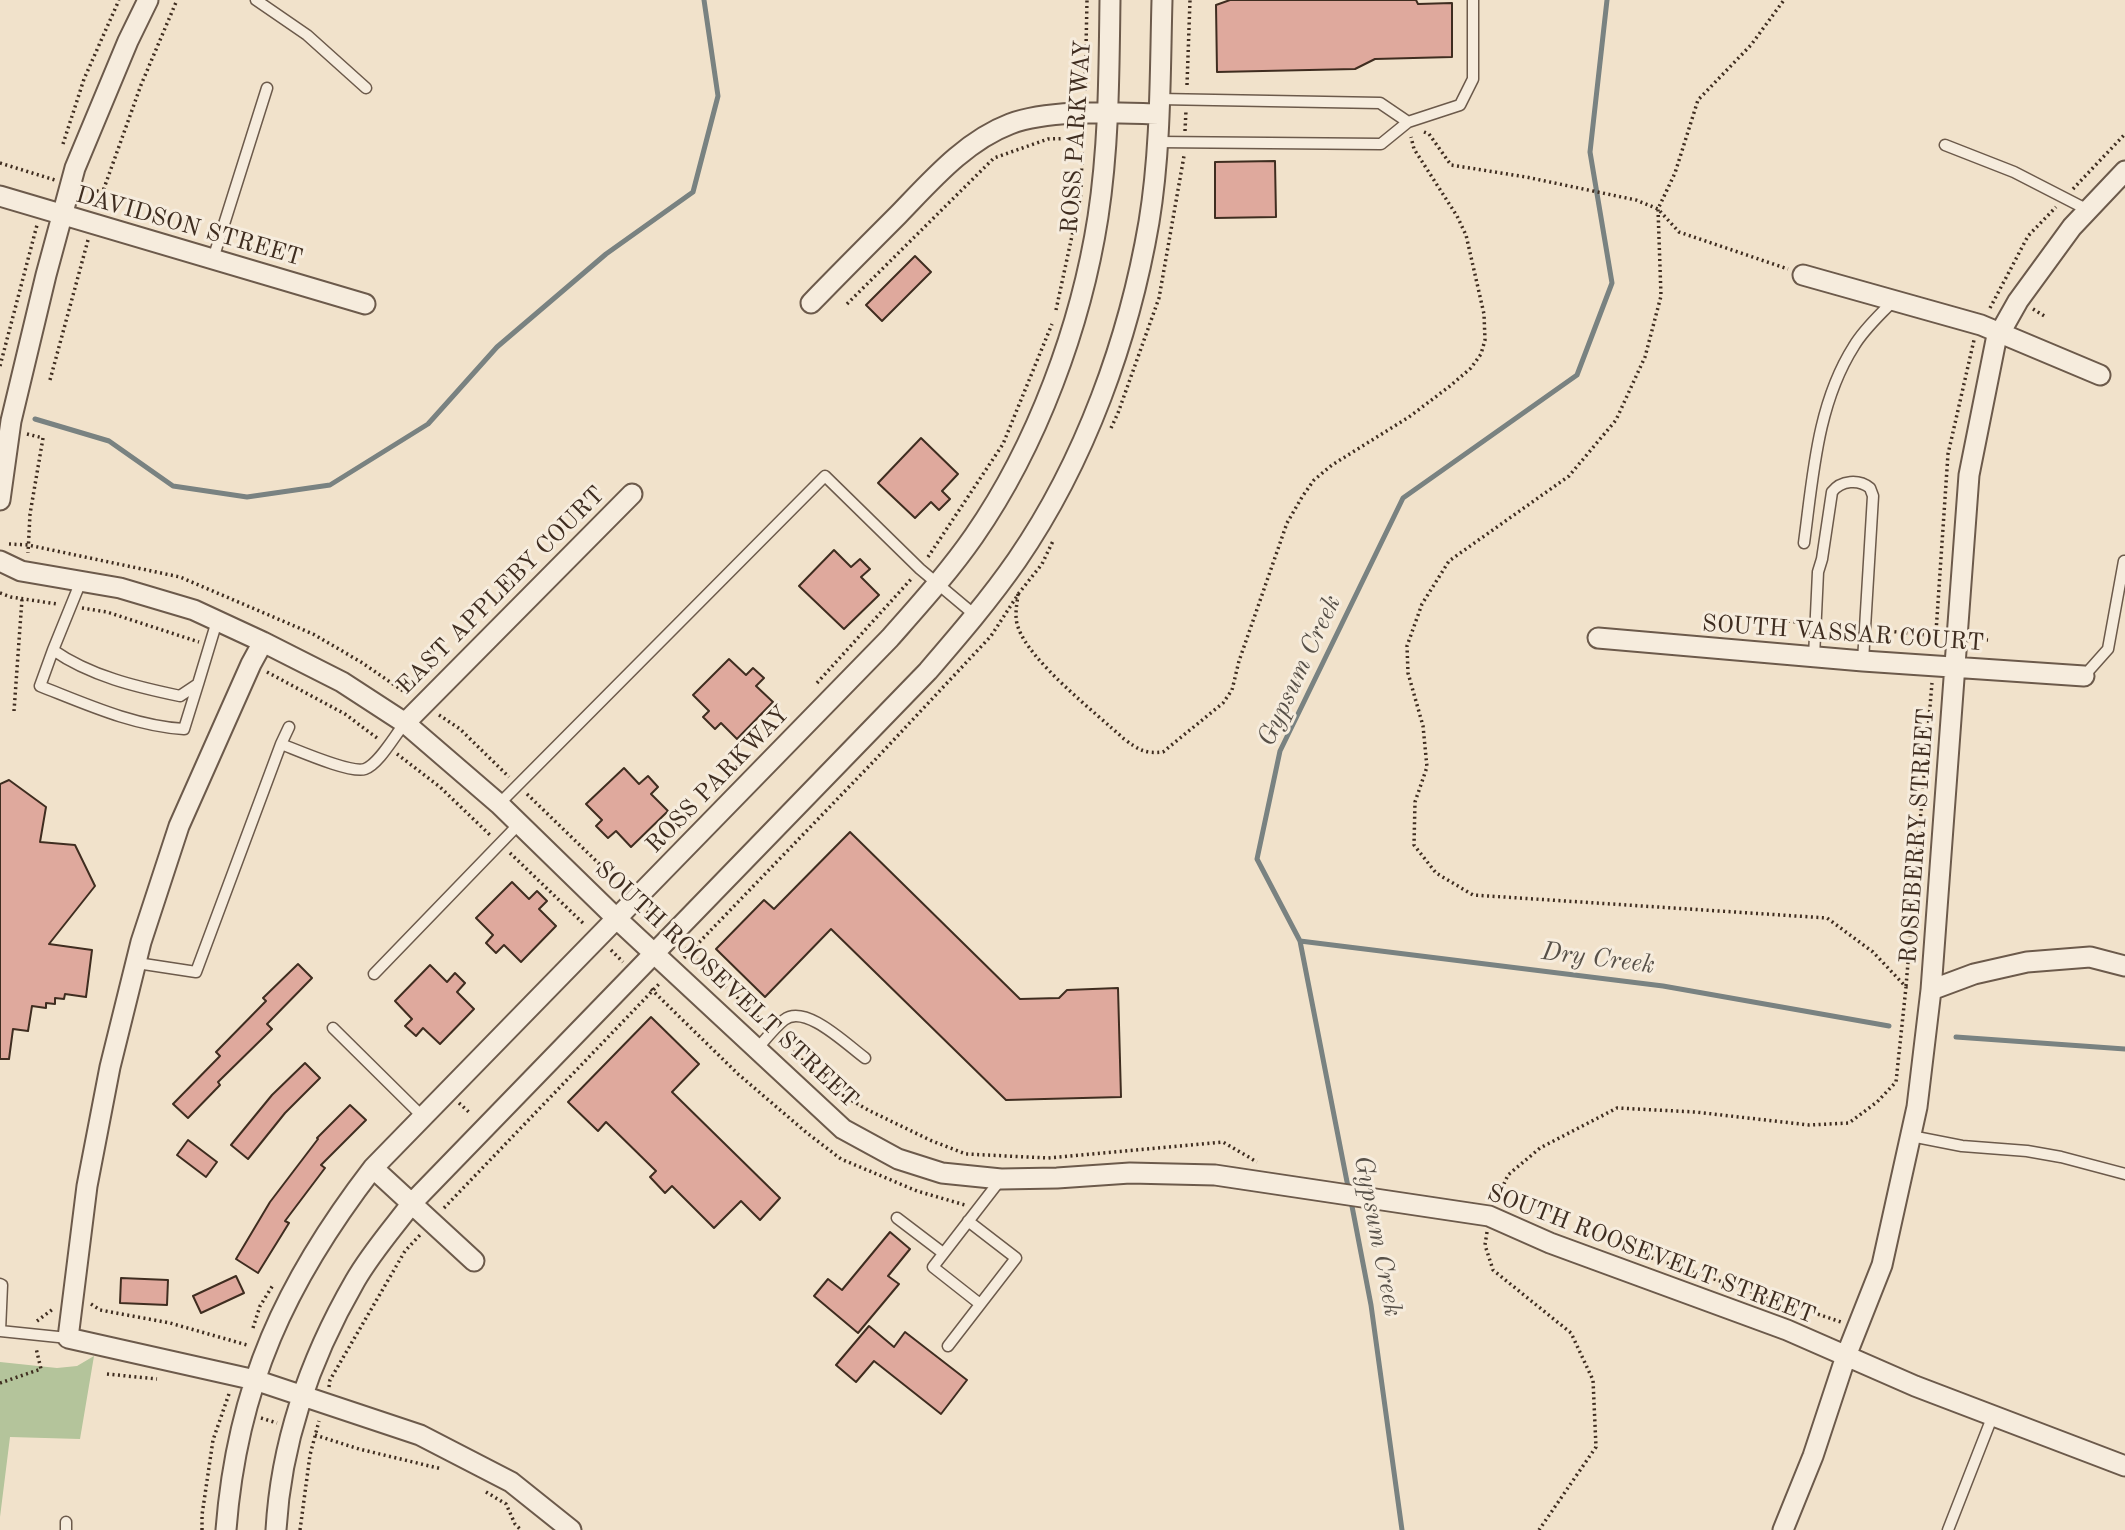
<!DOCTYPE html>
<style>
body{margin:0}
canvas{display:block;background:#f1e2cb}
</style>
<canvas width="2125" height="1530"></canvas>
<script>
const c = document.querySelector('canvas').getContext('2d');
c.lineJoin = 'round';
function paint(path, color) {
  c.fillStyle = color;
  c.fill(path, 'evenodd');
}
function strokePath(path, color, width, dash) {
  c.strokeStyle = color;
  c.lineWidth = width;
  c.lineCap = dash ? 'butt' : 'round';
  c.setLineDash(dash || []);
  c.stroke(path);
}
function write(font, color, halo, rows, align = 'center') {
  c.font = font + ' "Old Standard TT",serif';
  c.lineWidth = 6;
  c.setLineDash([]);
  c.textBaseline = 'middle';
  c.strokeStyle = halo;
  c.fillStyle = color;
  for (const [text, x, y, turn = 0] of rows) {
    c.save();
    c.translate(x, y);
    c.rotate((+turn || 0) * Math.PI / 180);
    c.textAlign = isNaN(turn) ? turn : align;
    if (halo) c.strokeText(text, 0, 0);
    c.fillText(text, 0, 0);
    c.restore();
  }
}
paint(new Path2D(`
 M94,1356L80,1439L10,1437L0,1517V1362L57,1368L77,1366Z`), '#b4c49b');
strokePath(new Path2D(`
 M35,419L109,441L173,486L247,497L330,485L428,424L497,347L606,254L693,192L718,96L704,0
 M1300,941L1663,986L1889,1026
 M1956,1037L2125,1049
 M1349,1192L1300,941L1257,859L1280,751L1403,498L1577,375L1612,283L1590,152L1607,0
 M1351,1201L1371,1305L1402,1530`), '#798281', 5);
const building = new Path2D(`
 M1230,0H1416L1418,4L1452,3V57L1375,59L1355,69L1217,72L1216,5Z
 M1275,161L1276,217L1215,218V162Z
 M915,256L931,272L882,321L866,305Z
 M921,438L958,474L942,491L950,499L939,510L931,502L915,518L878,483Z
 M834,550L851,567L860,559L870,569L861,577L879,595L844,629L799,586Z
 M729,659L746,675L753,668L764,678L756,686L773,702L737,739L721,723L715,729L703,717L709,711L693,695Z
 M624,768L639,784L648,776L658,787L651,794L668,811L631,847L616,831L608,838L596,826L602,820L586,804Z
 M9,780L46,807L40,842L75,845L95,886L49,944L92,950L86,997L65,994L64,999L55,998V1004L46,1003V1008L32,1006L28,1031L13,1029L9,1059H0V784Z
 M850,832L1020,999L1059,998L1067,990L1118,988L1121,1097L1006,1100L831,929L765,997L716,949L764,900L774,909Z
 M512,882L529,899L537,891L547,901L539,909L556,926L521,962L504,945L496,953L486,943L493,935L476,918Z
 M298,964L312,978L267,1024L272,1029L218,1082L220,1085L188,1118L173,1104L220,1056L216,1052L266,1001L263,998Z
 M430,965L447,982L455,973L465,983L457,992L474,1009L440,1044L423,1028L416,1036L405,1026L412,1019L395,1001Z
 M651,1017L699,1064L672,1092L780,1198L760,1220L741,1201L714,1228L672,1186L665,1193L650,1177L656,1171L606,1122L598,1131L568,1102Z
 M305,1063L320,1078L285,1113L248,1159L231,1145L272,1095Z
 M350,1105L366,1120L321,1165L325,1168L285,1221L289,1223L258,1273L236,1259L270,1202L318,1139L317,1138Z
 M188,1140L217,1162L206,1177L177,1155Z
 M890,1232L910,1249L888,1276L899,1284L858,1333L814,1296L828,1279L842,1290Z
 M236,1276L244,1293L201,1313L193,1296Z
 M121,1278L168,1280L167,1305L120,1303Z
 M869,1326L894,1347L905,1332L967,1380L941,1414L874,1361L856,1382L836,1365Z`);
paint(building, '#dfa99d');
strokePath(building, '#3f2d20', 2);
const lane = new Path2D(`
 M256,0L307,35L366,88
 M1159,99L1380,103L1408,122
 M1157,142L1381,144L1408,122L1460,105L1473,79V0
 M1945,145L2014,172L2088,210
 M213,259L267,88
 M1804,543C1813,476 1817,404 1854,346C1864,329 1880,315 1893,301
 M81,581L53,650C90,676 137,687 180,696L198,684L217,621
 M53,650L40,686C86,704 134,726 184,729L198,684
 M1814,657L1818,572L1822,559L1832,492C1841,480 1859,479 1870,488L1873,496L1863,661
 M2084,676L2108,649L2124,561
 M281,744C297,750 351,774 365,769C379,764 395,735 405,723
 M499,804L825,476L920,569L976,616
 M137,963L196,972L281,744L289,727
 M374,974L519,824
 M333,1028L423,1117
 M757,1049C765,1040 774,1028 784,1020C805,1003 847,1045 865,1058
 M1911,1136L1962,1146L2027,1151L2061,1157L2125,1174
 M897,1218L943,1253
 M0,1284L2,1285L0,1331
 M980,1304L933,1267L1001,1179
 M0,1331L68,1338
 M948,1346L1016,1258L968,1221
 M66,1530V1522
 M1948,1530L1993,1415`);
const street = new Path2D(`
 M0,196L365,304
 M1803,275L1981,325L2100,375
 M811,303C840,273 869,244 898,215C930,182 965,141 1010,124C1050,109 1115,113 1159,114
 M0,500L11,421L46,275L75,168L128,41L148,0
 M0,561L21,571L120,588L194,610L263,642L342,682L405,723L499,804L617,919L843,1129L898,1159L942,1173L1001,1179L1057,1178L1130,1173L1215,1175L1489,1216L1550,1243L1787,1330L1915,1386L2125,1466
 M1598,638L1863,661L2084,676
 M263,642L251,664L179,826L141,942L110,1067L87,1186L68,1338L255,1380L420,1435L511,1482L571,1530
 M405,723L632,494
 M1931,990L1974,974L2027,962L2090,957L2125,966
 M373,1168L474,1261
 M226,1530C237,1386 286,1281 373,1168L890,638C919,605 949,572 974,536C1037,445 1081,326 1098,217C1109,145 1109,72 1110,0
 M276,1530C281,1442 311,1357 355,1281C371,1253 393,1228 412,1203L928,671C959,635 990,599 1017,560C1085,461 1129,339 1149,222C1161,149 1160,74 1162,0
 M1783,1530L1813,1456L1846,1356L1882,1265L1917,1107L1931,990L1969,475L1996,340L2018,301L2072,227L2125,171`);
strokePath(lane, '#6c5a4b', 13);
strokePath(street, '#6c5a4b', 23);
strokePath(new Path2D(`
 M1187,85L1190,0
 M1085,96L1087,0
 M1185,131L1186,110
 M1424,132L1429,134L1451,165L1526,177L1636,200L1658,209L1679,232L1788,269
 M63,144L84,79L119,0
 M0,163L55,180
 M1081,187L1083,132
 M86,188L120,197
 M2073,189L2125,134
 M98,205L141,85L177,0
 M847,304L994,158L1048,139L1083,138
 M1990,308L2028,236L2056,207
 M2033,309L2046,317
 M1056,310L1081,194
 M0,366L37,225
 M50,380L88,240
 M1111,428L1118,413L1159,298L1184,156
 M27,434L43,438L30,514L28,553
 M9,544L28,545L180,577L313,634L361,662L409,695
 M928,557L1003,444L1052,324
 M0,593L11,597L57,604
 M1018,594C1017,605 1014,616 1018,627C1029,661 1096,713 1124,739C1138,749 1144,754 1163,752L1223,703L1232,690L1239,661L1287,523L1302,497L1314,480L1332,465L1409,417L1450,386L1471,368L1481,354L1485,340L1484,314L1466,235L1457,216L1414,149L1411,137
 M82,608L107,612L199,642
 M1788,621L1805,623
 M1830,625L1853,628
 M1878,630L1937,636
 M1976,639L1988,640
 M1935,647L1948,454L1974,340
 M267,672L345,714L377,738
 M817,683L913,577
 M14,711L22,599
 M439,715L460,729L509,777
 M397,754L440,787L491,836
 M527,794L622,886
 M510,853L585,925
 M647,911L660,923
 M685,948L763,1022
 M611,950L623,962
 M684,958L874,761L991,636L1019,593L1042,564L1053,541
 M1906,986L1932,683
 M651,989L738,1074L807,1133L841,1159L917,1191L965,1205
 M781,1040L835,1091L868,1110L932,1141L966,1154L1048,1158L1223,1142L1257,1162
 M459,1103L471,1114
 M1497,1199L1508,1175L1540,1148L1617,1108L1695,1112L1809,1125L1849,1123L1877,1102L1896,1082L1906,987L1873,952L1827,918L1473,895L1436,873L1414,845L1415,802L1427,767L1423,726L1408,673L1407,646L1422,604L1449,561L1569,476L1616,420L1645,357L1661,296L1658,209L1675,173L1698,100L1751,45L1784,0
 M444,1208L659,984
 M1487,1232L1485,1245L1493,1270L1571,1333L1593,1380L1596,1447L1539,1530
 M1646,1256L1841,1322
 M91,1304L100,1310L170,1323L247,1345
 M37,1321L53,1309
 M253,1328L260,1306L273,1285
 M107,1374L157,1379
 M0,1383L41,1369L36,1348
 M329,1387L330,1380L405,1251L420,1235
 M261,1418L277,1423
 M315,1435L359,1449L442,1469
 M486,1492L506,1504L515,1524L521,1530
 M202,1530V1515L213,1440L230,1391
 M300,1530L310,1455L319,1421`), '#3f2d20', 3.5, [2, 3.5]);
strokePath(lane, '#f6ecdd', 10);
strokePath(street, '#f6ecdd', 19);
write('24px', '#3f2d20', '#f6ecdd', [
 ["ROSS PARKWAY",1077,137,-86],
 ["DAVIDSON STREET",189,227,16],
 ["EAST APPLEBY COURT",501,591,-45],
 ["SOUTH VASSAR COURT",1843,634,4],
 ["ROSS PARKWAY",718,780,-46],
 ["ROSEBERRY STREET",1918,836,-86],
 ["SOUTH ROOSEVELT STREET",726,985,43],
 ["SOUTH ROOSEVELT STREET",1651,1255,21]
]);
write('italic 26px', '#575048', '#f6ecdd', [
 ["Gypsum Creek",1300,671,-65],
 ["Dry Creek",1598,959,7],
 ["Gypsum Creek",1377,1236,79]
]);
</script>
